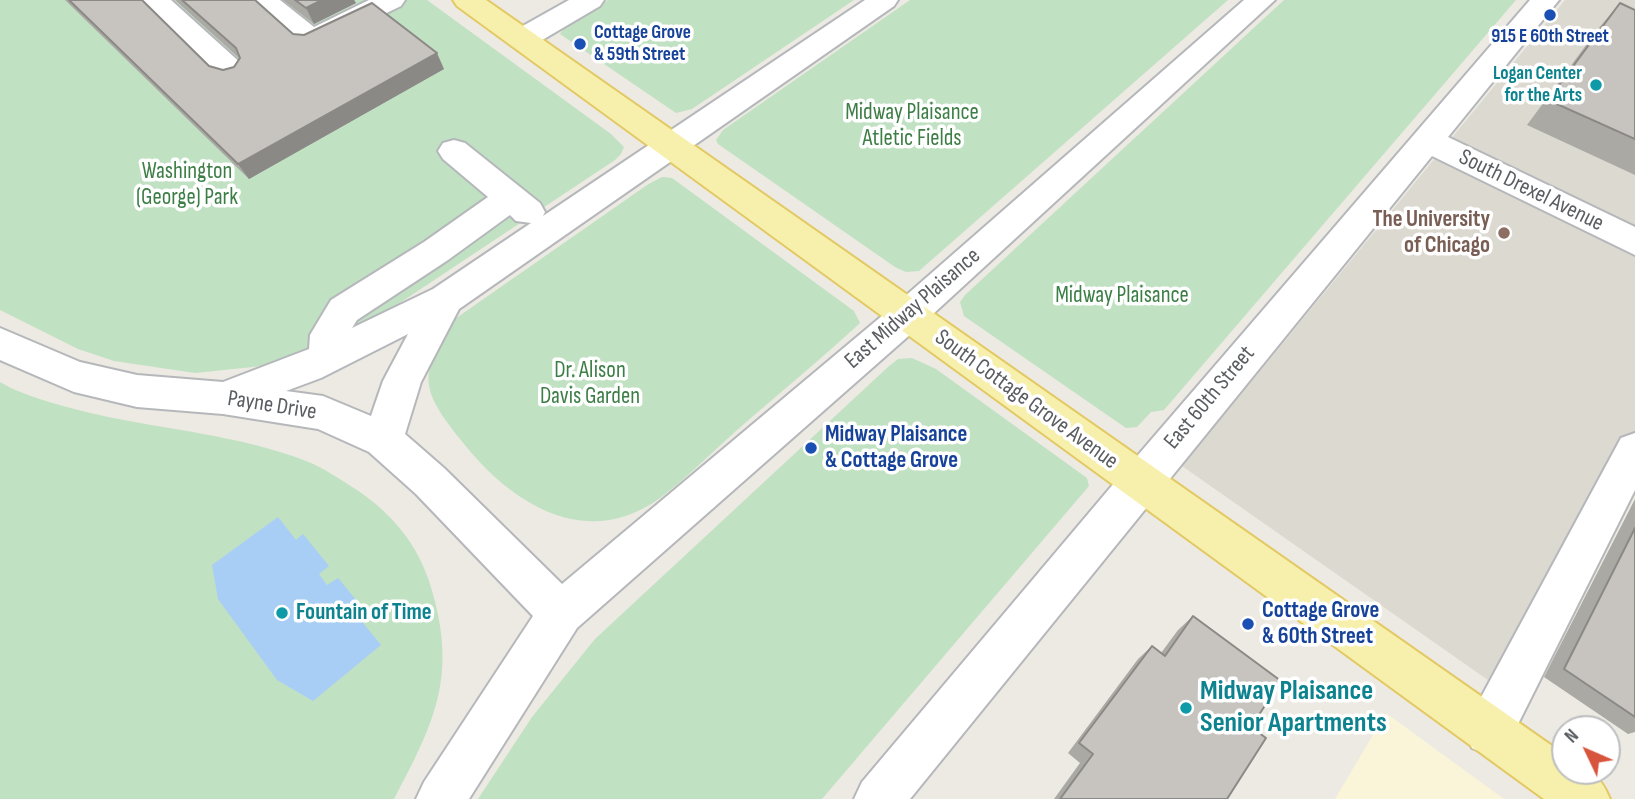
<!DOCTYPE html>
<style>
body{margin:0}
#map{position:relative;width:1635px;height:799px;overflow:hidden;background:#eceae2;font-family:"Sofia Sans Condensed",sans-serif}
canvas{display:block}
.north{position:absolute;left:1551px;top:715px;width:70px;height:70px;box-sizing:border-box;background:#fff;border:2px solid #bdbec0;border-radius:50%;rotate:314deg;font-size:19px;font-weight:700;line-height:28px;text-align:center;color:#5a5d61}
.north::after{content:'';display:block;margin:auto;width:24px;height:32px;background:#d7553c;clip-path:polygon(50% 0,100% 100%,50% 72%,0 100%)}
</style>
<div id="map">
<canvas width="1635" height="799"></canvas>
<div class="north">N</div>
</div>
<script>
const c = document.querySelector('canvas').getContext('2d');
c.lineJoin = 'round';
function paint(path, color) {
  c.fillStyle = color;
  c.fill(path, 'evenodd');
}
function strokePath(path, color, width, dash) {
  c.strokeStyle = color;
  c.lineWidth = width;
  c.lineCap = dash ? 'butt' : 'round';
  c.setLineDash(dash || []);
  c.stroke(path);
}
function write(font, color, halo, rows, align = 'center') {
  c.font = font + ' "Sofia Sans Condensed",sans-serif';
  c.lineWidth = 7;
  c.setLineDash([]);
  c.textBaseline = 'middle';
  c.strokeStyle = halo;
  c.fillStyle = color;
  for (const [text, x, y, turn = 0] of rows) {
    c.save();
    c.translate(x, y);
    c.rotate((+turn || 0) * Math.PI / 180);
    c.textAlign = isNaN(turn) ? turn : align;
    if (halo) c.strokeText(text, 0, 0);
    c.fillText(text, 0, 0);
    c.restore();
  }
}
paint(new Path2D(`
 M1386,713L1504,799H1335Z`), '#faf5d9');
paint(new Path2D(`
 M1565,0H1635V478L1508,694L1182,466Z`), '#dbd9d0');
paint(new Path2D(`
 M0,0H427L611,134L624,147L621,154L615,160L359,330L272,365L195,373L114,361L78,349L0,310Z
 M608,0H854L692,109L676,113L560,34L566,24Z
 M910,0H1228L919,271L906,272L895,267L718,144L716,140L723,130Z
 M1284,0H1516L1164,410L1151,412L1137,427L1126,428L964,316L960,302L965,295Z
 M662,177L672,178L854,311L860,323C820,360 777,395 736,431C711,453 687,478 660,498C584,553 508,501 460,439C420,388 419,376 452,321L647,185Z
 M912,358L936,369L1087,478L1089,486L822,799H478L532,717L595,639L888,367L898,359Z
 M0,382C25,397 66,407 95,414C165,430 240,435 306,461C324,468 341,480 357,490C392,514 417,543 430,584C458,674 436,720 394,799H0Z`), '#c1e1c3');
paint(new Path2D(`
 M278,517L296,540L303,534L329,566L319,574L327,585L338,578L366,612L359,618L381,645L313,701L277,680L218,599L212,565Z`), '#a8cef6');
const minor = new Path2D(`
 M141,0H171L244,66L248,73L244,80L233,83L222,80Z
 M249,0H280L314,27L369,0H405L401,6L312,49L302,47Z
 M569,0H604L600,6L532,46L522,48L512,46L508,39L512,32Z
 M865,0H898L894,6L459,309L421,382L405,434L444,468L562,584L895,305L1244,0H1275L921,325L577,628L469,799H416L424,782L533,616L416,494L369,452L318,429L223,414L137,407L74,392L0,360V328L80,362L137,375L223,382L309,349L310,335L331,300L424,242L488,197L443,159L438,151L443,143L454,140L465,143L540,203L545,212L543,216ZM510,215L516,221L531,223L433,289L352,328L357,320L448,260ZM408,334L383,381L371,416L323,396L286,391L321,378Z
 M1530,0H1559L1448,137L1635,227V255L1432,156L910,799H854L862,782L1126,469Z
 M1635,433V490L1506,748L1489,755L1472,748L1465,731L1472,714L1621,438Z`);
const major = new Path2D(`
 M453,0H486L1565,755V771C1592,771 1599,773 1610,799H1544L457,6Z`);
strokePath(minor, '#b5b7bb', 4);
strokePath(major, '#e3c964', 4);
paint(minor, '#fff');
paint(major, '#f7f0ac');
paint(new Path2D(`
 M65,0H142L209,66L223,70L234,67L240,59L175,0H255L293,34L444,69L249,179Z
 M283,0H354L356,3L314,24Z
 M1620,3L1635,10V175L1527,125L1598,29Z
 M1635,499V732L1628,734L1544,677Z
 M1193,616L1251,727L1227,799H1054L1080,763L1068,753L1138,659L1152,646L1161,653L1178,630Z`), '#aba9a4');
paint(new Path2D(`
 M322,0H354L356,3L314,24L306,8Z
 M437,53L444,69L249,179L238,164Z`), '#8b8986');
const building = new Path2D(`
 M69,0H142L209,66L223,70L234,67L240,58L236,48L182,0H255L293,34L304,35L372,3L437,53L238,164Z
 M295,0H322L306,8Z
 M1620,3L1635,10V139L1548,100Z
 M1635,528V717L1564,669Z
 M1193,616L1281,681L1251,727L1266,738L1227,799H1060L1093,754L1079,743L1152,646L1165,656Z`);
paint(building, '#c7c4bf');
strokePath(building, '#8b8986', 2);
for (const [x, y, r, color] of [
 [1550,15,7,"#1a4fb4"],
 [580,44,7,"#1a4fb4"],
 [1596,85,7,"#0f9aa8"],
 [1504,233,7,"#8d6e63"],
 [811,448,7,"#1a4fb4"],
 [282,613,7,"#0f9aa8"],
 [1248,624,7,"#1a4fb4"],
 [1186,708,7,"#0f9aa8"]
]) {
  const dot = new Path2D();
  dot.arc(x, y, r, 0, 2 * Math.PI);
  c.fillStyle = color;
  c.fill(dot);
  strokePath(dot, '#fff', 2.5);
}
write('bold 19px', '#164399', '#fff', [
 ["Cottage Grove",594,33],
 ["& 59th Street",594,55],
 ["915 E 60th Street",1550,37,"center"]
], 'left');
write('bold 19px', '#0d838f', '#fff', [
 ["Logan Center",1582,74],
 ["for the Arts",1582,96]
], 'right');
write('23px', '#3c7e45', '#fff', [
 ["Midway Plaisance",912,113],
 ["Atletic Fields",912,139],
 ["Washington",187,172],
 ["(George) Park",187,198],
 ["Midway Plaisance",1122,296],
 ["Dr. Alison",590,371],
 ["Davis Garden",590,397]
]);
write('23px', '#5a5d61', '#fff', [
 ["South Drexel Avenue",1531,191,26],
 ["East Midway Plaisance",913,309,-41],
 ["East 60th Street",1210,398,-50],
 ["South Cottage Grove Avenue",1026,400,36],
 ["Payne Drive",272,406,9]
]);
write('bold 23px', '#785e54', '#fff', [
 ["The University",1490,220],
 ["of Chicago",1490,246]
], 'right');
write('bold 23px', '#164399', '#fff', [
 ["Midway Plaisance",825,435],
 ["& Cottage Grove",825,461],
 ["Cottage Grove",1262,611],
 ["& 60th Street",1262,637]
], 'left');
write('bold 23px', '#0d838f', '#fff', [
 ["Fountain of Time",296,613]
], 'left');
write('bold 28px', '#0d838f', '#fff', [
 ["Midway Plaisance",1200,692],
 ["Senior Apartments",1200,724]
], 'left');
</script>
